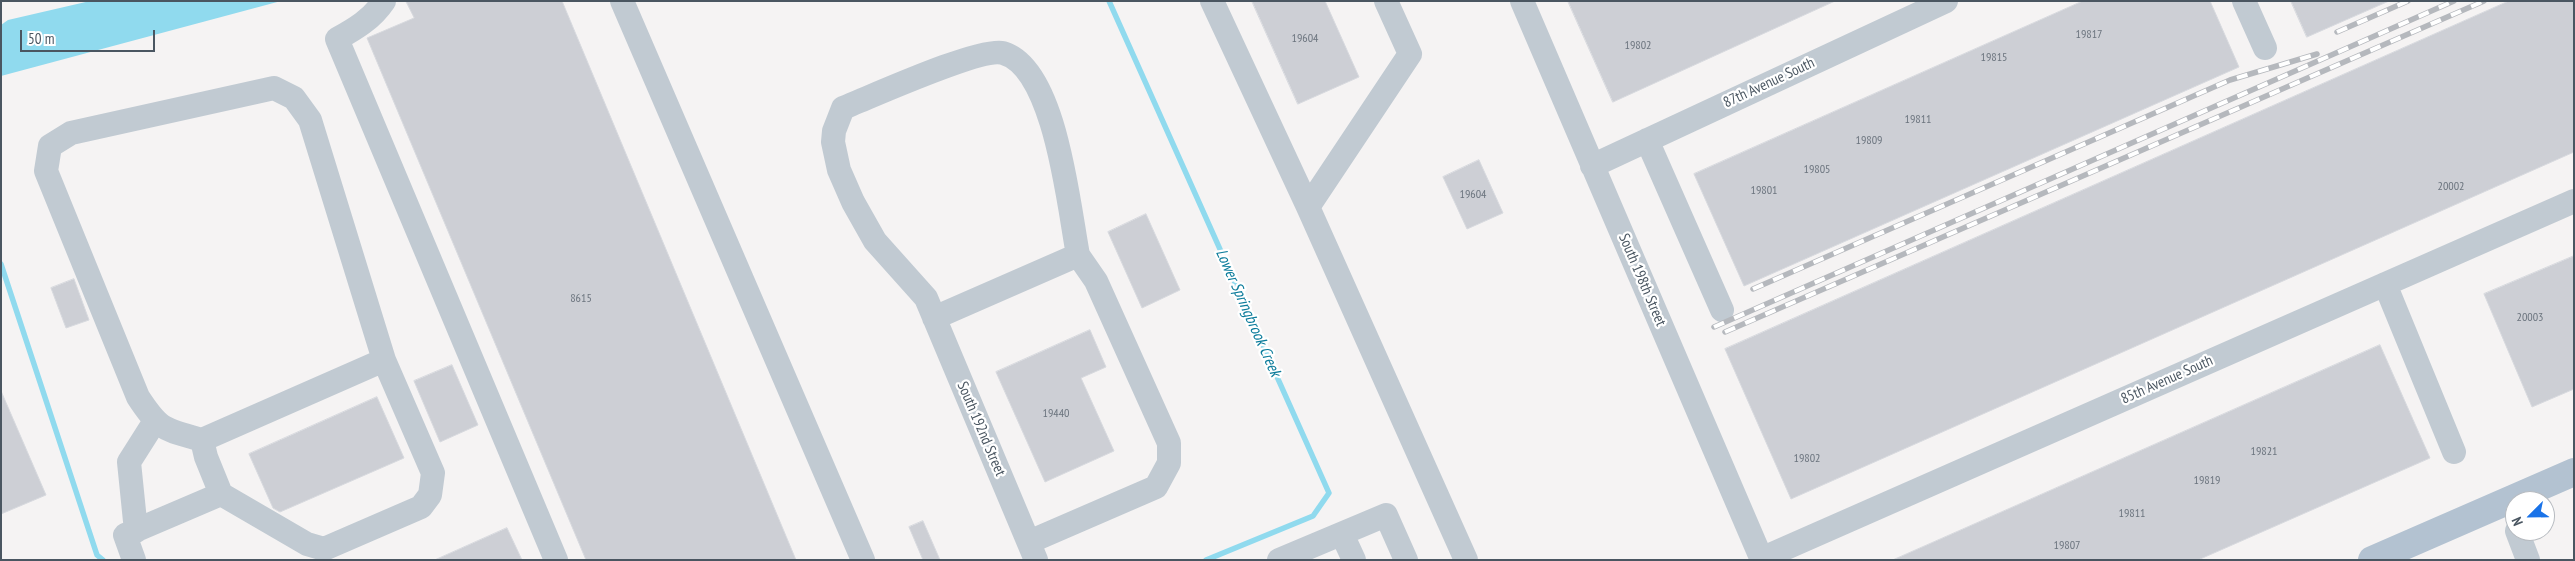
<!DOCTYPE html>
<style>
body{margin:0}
#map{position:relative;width:2575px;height:561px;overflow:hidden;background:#f5f3f3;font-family:"PT Sans Narrow",sans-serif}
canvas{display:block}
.frame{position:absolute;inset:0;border:2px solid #4a5661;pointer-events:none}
.north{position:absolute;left:2505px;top:491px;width:50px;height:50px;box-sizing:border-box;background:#fff;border:1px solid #b7bbc0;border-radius:50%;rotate:247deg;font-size:14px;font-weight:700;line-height:20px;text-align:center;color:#4a5661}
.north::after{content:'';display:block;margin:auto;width:18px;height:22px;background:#1a73e8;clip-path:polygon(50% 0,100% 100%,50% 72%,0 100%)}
.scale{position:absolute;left:20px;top:30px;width:135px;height:22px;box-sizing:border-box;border:2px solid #4a5661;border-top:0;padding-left:6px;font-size:15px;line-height:18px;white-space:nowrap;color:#4a5661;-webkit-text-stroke:4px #fff;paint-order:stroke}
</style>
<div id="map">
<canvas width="2575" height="561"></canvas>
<div class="frame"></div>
<div class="north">N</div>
<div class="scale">50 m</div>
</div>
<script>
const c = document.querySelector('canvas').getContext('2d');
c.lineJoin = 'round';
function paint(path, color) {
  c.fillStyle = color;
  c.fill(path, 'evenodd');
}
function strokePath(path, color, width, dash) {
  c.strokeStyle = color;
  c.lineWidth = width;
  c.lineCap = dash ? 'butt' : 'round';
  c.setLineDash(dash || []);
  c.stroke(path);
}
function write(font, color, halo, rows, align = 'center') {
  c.font = font + ' "PT Sans Narrow",sans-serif';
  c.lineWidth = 4.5;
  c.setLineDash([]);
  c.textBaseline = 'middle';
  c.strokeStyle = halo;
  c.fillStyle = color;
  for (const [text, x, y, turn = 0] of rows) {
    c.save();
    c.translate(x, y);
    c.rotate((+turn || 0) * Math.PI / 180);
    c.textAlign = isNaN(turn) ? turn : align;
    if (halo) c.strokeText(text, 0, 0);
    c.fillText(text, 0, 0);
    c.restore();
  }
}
paint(new Path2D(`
 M90,1H281L1,76V25L8,20Z`), '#90daee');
strokePath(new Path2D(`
 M1109,1L1329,493L1313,516L1206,560
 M1,264L97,555L103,560`), '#90daee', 5.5);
const building = new Path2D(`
 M406,1H562L796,560H586L367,38L414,18Z
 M1252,1H1325L1359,77L1298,104Z
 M1568,1H1835L1613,102Z
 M2083,1H2210L2239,67L1744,286L1694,174Z
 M2291,1H2389L2307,37Z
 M2509,1H2574V152L1791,499L1725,349Z
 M1479,160L1503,213L1467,229L1443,177Z
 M1146,214L1180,290L1142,308L1108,232Z
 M2574,256V389L2532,407L2484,294Z
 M74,279L89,320L66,328L51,288Z
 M1090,330L1106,367L1081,378L1114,451L1045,482L996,372Z
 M2380,345L2430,458L2198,560H1893Z
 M452,365L478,425L440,442L414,381Z
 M1,391L46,495L1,514Z
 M377,397L404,458L280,512L273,508L249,454Z
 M923,521L940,560H923L909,527Z
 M507,528L522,560H435Z`);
paint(building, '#cdcfd5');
strokePath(building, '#d7d9de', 1);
strokePath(new Path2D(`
 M384,1C372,19 355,29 337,39L556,560
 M622,1L863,560
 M1212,1L1308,207L1466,560
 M1522,1L1762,560
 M2244,1L2265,48
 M1647,140L1722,310
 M1592,166L1946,1
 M1308,207L1410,54L1386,1
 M2385,284L2454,452
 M934,318L1078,255L1096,281L1169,443V463L1156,487L1029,542
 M202,440C164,429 160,431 138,397L46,171L50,146L71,133L274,88L294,98L310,120L384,360
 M136,531L129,462L155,421
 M2517,531L2528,560
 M1342,534L1354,560
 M1761,559L2574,201
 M134,560L125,535L221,494L307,544L324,549L421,507L430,495L433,473L384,360L202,440L206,457L221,494
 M1036,560L926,298L875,241L853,202L839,170L833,142L834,131L843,108C871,97 980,47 1003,53C1056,68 1069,209 1078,255
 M1279,560L1386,515L1406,560`), '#c1cad2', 24);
strokePath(new Path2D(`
 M2372,560L2574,472`), '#b3c2d1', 28);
const rail = new Path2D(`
 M2337,32L2408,1
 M1753,289L2230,80L2317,54
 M1714,327L2454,1
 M1725,332L2484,1`);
strokePath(rail, '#b5b8bd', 5.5);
strokePath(rail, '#fff', 4, [11]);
write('12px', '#6b747e', null, [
 ["19817",2089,35],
 ["19604",1305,39],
 ["19802",1638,46],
 ["19815",1994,58],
 ["19811",1918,120],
 ["19809",1869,141],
 ["19805",1817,170],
 ["20002",2451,187],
 ["19801",1764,191],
 ["19604",1473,195],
 ["8615",581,299],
 ["20003",2530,318],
 ["19440",1056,414],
 ["19821",2264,452],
 ["19802",1807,459],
 ["19819",2207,481],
 ["19811",2132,514],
 ["19807",2067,546]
]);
write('15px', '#4a5661', '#fff', [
 ["87th Avenue South",1769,83,-25],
 ["South 198th Street",1642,280,67],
 ["85th Avenue South",2167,380,-24],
 ["South 192nd Street",981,429,67]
]);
write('italic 16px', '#0c7c9b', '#fff', [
 ["Lower Springbrook Creek",1248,313,66]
]);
</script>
